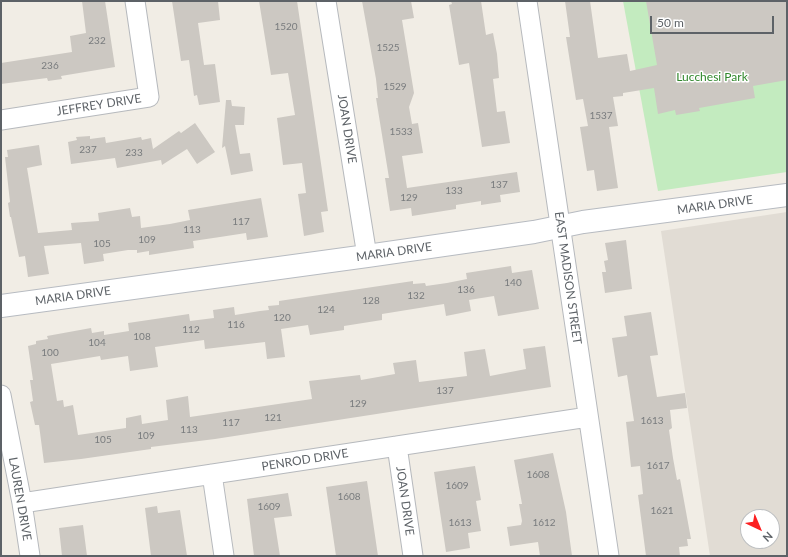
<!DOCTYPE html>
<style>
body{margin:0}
#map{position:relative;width:788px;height:557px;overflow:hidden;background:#f1ede5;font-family:Lato,sans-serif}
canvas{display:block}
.frame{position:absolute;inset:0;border:2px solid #5d6267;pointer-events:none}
.north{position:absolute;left:740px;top:509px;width:40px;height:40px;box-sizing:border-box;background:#fff;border:1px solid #bec0c2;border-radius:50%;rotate:136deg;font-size:11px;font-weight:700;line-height:16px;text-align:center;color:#5d6267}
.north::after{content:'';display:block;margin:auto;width:14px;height:18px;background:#fc2022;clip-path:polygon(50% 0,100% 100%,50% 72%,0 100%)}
.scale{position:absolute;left:650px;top:16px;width:124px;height:18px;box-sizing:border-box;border:2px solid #5d6267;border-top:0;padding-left:5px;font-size:12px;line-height:14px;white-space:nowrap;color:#5d6267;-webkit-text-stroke:3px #fff;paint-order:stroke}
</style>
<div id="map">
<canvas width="788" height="557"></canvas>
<div class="frame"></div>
<div class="north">N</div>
<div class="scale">50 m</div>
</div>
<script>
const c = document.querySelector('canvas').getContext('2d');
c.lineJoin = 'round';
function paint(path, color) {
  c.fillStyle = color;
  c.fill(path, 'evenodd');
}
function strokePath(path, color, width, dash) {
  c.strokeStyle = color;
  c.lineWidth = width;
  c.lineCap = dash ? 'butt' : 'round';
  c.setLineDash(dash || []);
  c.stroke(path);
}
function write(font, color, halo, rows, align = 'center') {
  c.font = font + ' Lato,sans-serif';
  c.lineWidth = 3;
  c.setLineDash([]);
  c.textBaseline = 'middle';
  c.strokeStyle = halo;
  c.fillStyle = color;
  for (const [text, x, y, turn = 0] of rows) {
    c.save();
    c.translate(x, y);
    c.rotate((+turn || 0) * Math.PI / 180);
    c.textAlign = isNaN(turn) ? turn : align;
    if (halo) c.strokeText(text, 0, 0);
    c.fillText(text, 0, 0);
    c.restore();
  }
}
paint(new Path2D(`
 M787,212V556H710L661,231ZM748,517H772V541H748Z`), '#e1dcd4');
paint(new Path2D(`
 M623,1H787V172L658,191Z`), '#c3ebbf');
paint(new Path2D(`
 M82,1H105L115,67L61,76L62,79L48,81L47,78L1,84V63L72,52L70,36L86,33Z
 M172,1H218L220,20L198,23L204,65L215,64L220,102L199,105L197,95L194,96L189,60L181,61Z
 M259,1H297L328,211L321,212L324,232L304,236L298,194L306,193L302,163L283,165L277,118L295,115L288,73L271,75Z
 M362,1H411L414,18L402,20L414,93L409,107L412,124L418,123L423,153L402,156L407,188L517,172L520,192L500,195L501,202L481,205V201L456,205V209L412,216L411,208L390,211L385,178H389L376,98H378L376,79Z
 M451,1H481L486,35L493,33L497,54L499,78L493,79L497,112L505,111L510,143L482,147L469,63L459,65L449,5L452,4Z
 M565,1H590L598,58L627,54L630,71L657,65L646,1H787V80L753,86L755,98L699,108L700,111L676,115L675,110L658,114L654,88L623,93V96L613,97L618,126L609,127L618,188L597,191L594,170L587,171L580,127L588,126L583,99L576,100L566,37H570Z
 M226,100H231L232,106L245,107L244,125H235L240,154L250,153L253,171L231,175L225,146L222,148Z
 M195,123L215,152L197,164L187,149L162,165L161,160L117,168L115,158L71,164L68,142L77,140L76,137L90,136V139L105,137L106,143L141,137L142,140L151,138L153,149L179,131L181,133Z
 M39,145L42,165L27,168L38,233L72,230L71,223L99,221L98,213L130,208L132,217L140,216L141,228L170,224L190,220L188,210L261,198L268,237L247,240L246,233L220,237L193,241L194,248L149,255V251L137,253V250H128L103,254L104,261L84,264L81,243L44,246L49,274L28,277L25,256L19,257L11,217H10L8,203L10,202L5,157H8L7,150Z
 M626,240L632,289L605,293L602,272H606L604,261L608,260L605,243Z
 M511,266L512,273L532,270L539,309L498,316L494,296L469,300L471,311L446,316L444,304L382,314V320L344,326V330L310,335L308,325L281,329L285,357L267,359L265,342L205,349L204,340L155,347L158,367L130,371L128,356L101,360L100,356L51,364L57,401L63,400L64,407L73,405L78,435L126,428V418L141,415L142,424L168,420L166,400L188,396L190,417L312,399L309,381L360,375L361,380L395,374L393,363L416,360L419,382L467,376L464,352L485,349L490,376L526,369L523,349L545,346L551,387L215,439L151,447V449L81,459L44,463L39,425H35L30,402L33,401L30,380H33L28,346L36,344V341L48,339L47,336L91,328L92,333L104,331V335L129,331L128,323L189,314L190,321L214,318L213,310L234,307L235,315L260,311L269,310L268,306L279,305V301L413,281V284L425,283L426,286L447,283L467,279L466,273Z
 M651,312L658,355L650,356L657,397L685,393L687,408L670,410L672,428L669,430L673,458L677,480L680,479L691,539H687L688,546L679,547L680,556H646L638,495L643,494L640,466L631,467L626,422L634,421L627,375L618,377L612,338L627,336L624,316Z
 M553,453L566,512L572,556H540L538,542L510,546L507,527L521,525L522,521L519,504H522L514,460Z
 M475,466L481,500L476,501L481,531L468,533L470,548L446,552L434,472Z
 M367,481L378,556H336L326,487Z
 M288,493L292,516L274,518L280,556H254L247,499Z
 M157,506L158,513L180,510L187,556H151L145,508Z
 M83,525L87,556H62L59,528Z`), '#ccc8c2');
const street = new Path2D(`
 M326,1L367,256
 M527,1L609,556
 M1,120L149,97L135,1
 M1,395L22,503L30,556
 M397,446L413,556
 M212,474L224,556
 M22,503L588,417`);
const secondary = new Path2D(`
 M1,306L367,256L534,232L583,222L787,195`);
strokePath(street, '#b6b9bd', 21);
strokePath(secondary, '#b7bbc1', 24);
strokePath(street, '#fff', 19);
strokePath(secondary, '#fff', 22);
write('10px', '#797c7e', null, [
 ["1520",286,27],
 ["232",97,41],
 ["1525",388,48],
 ["236",50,66],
 ["1529",395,87],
 ["1537",601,116],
 ["1533",401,132],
 ["237",88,150],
 ["233",134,153],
 ["137",499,185],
 ["133",454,191],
 ["129",409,198],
 ["117",241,222],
 ["113",192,230],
 ["109",147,240],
 ["105",102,244],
 ["140",513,283],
 ["136",466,290],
 ["132",416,296],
 ["128",371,301],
 ["124",326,310],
 ["120",282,318],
 ["116",236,325],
 ["112",191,330],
 ["108",142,337],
 ["104",97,343],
 ["100",50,353],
 ["137",445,391],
 ["129",358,404],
 ["121",273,418],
 ["1613",652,421],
 ["117",231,423],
 ["113",189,430],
 ["109",146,436],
 ["105",103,440],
 ["1617",658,466],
 ["1608",538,475],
 ["1609",457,486],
 ["1608",349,497],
 ["1609",269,507],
 ["1621",662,511],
 ["1613",460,523],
 ["1612",544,523]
]);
write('12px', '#30872c', '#fff', [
 ["Lucchesi Park",712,77]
]);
write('12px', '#5d6267', '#fff', [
 ["JEFFREY DRIVE",99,105,-9],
 ["JOAN DRIVE",347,129,81],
 ["MARIA DRIVE",715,205,-8],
 ["MARIA DRIVE",394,252,-8],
 ["EAST MADISON STREET",568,278,82],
 ["MARIA DRIVE",73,296,-8],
 ["PENROD DRIVE",305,460,-9],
 ["LAUREN DRIVE",20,499,80],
 ["JOAN DRIVE",405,501,82]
]);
</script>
